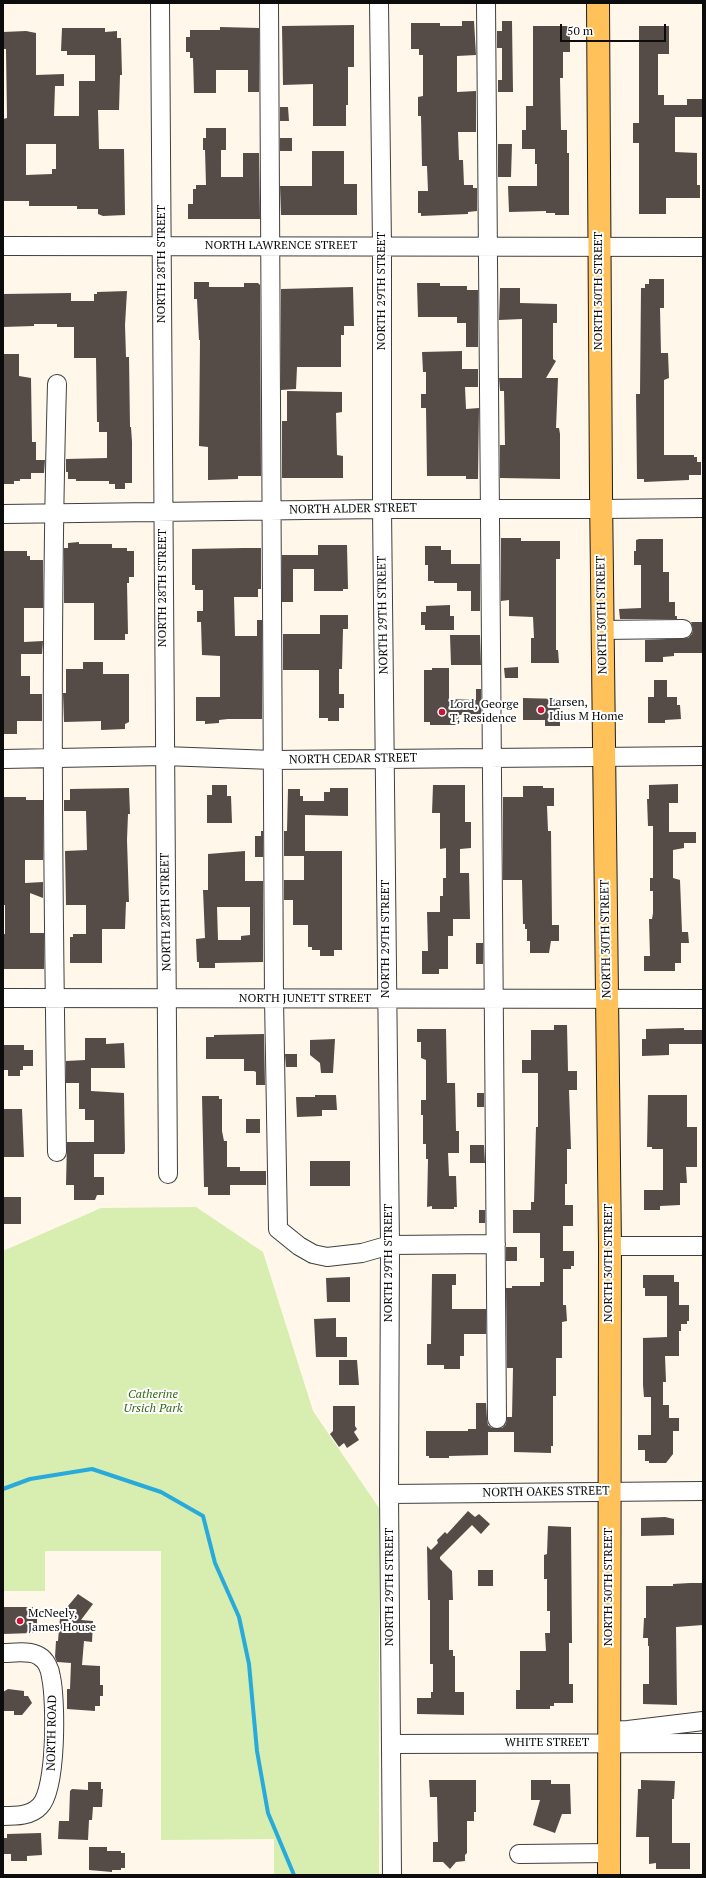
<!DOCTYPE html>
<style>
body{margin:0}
#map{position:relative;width:706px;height:1878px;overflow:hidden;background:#fff8ea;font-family:"PT Serif",serif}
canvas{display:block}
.frame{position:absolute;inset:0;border:4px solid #0c0c0c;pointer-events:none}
.scale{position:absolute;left:560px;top:24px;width:106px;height:18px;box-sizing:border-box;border:2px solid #0c0c0c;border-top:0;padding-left:5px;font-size:12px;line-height:14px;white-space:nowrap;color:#0c0c0c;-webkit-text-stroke:3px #fff;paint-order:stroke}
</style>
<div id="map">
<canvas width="706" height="1878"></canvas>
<div class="frame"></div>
<div class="scale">50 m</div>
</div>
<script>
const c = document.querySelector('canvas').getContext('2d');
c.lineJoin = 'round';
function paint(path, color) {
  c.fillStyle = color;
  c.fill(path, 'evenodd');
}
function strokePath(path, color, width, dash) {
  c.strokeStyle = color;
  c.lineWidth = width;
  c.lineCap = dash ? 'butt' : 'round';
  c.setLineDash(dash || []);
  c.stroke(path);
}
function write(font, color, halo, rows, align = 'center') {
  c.font = font + ' "PT Serif",serif';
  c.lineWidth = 4;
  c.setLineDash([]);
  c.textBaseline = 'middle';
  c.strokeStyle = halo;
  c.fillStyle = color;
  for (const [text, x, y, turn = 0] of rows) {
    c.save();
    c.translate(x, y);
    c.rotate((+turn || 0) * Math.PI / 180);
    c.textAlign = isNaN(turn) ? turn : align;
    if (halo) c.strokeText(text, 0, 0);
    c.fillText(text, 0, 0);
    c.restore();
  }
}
paint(new Path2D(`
 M196,1207L263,1252L313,1411L379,1508V1875H274V1839L161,1840V1551H45V1591H3V1251L101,1208Z`), '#d8edb0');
strokePath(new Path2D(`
 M3,1489L30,1479L92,1469L161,1492L203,1516L215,1563L239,1617L249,1664L257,1751L268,1813L294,1875`), '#28abdb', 4);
paint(new Path2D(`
 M462,21H474L476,55L457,56V92L476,91V132H458L459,160H463L464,185H473V188H477V211L468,212V214L421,216V213H418V191H428L427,166H422L421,116H418V97L423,96V55H419V49H411V23H440V26H462Z
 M502,21H512L513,92H498V80H502V48H497V31H502Z
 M354,25V67H348V105H346V126H313V84L283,85L282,26Z
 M533,26H570V52H563V78H560L561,130H567V153H569V215H555V213H546V211L509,212L508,186H537V164H535V149H522V130H526V106H533Z
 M639,26H669V54H658V95H664V105H687V99H703V117H675V152L697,153V185H700V198H666V214H639V143H633V123H639Z
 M220,27L259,28V92H248V70H216V93H194L193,58H190V52H186V37H190V30H220Z
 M62,28H105V32L117,31V38H121L122,75H120L119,110H98L99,149H124L125,215L103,216L98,214V209H77V206H29V201H3V119L7,118L6,49H3V32L26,31L36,33V75L64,74V86H55L54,116H79V81H95V55H67V51H61ZM26,144H56V169H52V174L26,175Z
 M280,107H288L289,121H280Z
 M206,128H226V150H221V177H243V153H259L260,219H188V204H193V189H196V185H206L205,150H203V138H206Z
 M280,138H292V151H280Z
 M498,144H512L511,177H498Z
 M312,151H344V184H357V215H281L280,186H312Z
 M649,279H664V308H660L661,353H668L669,378L664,380V455H694V457H697V462H701V475H689V480L644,482V479H637L636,394H640L641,288H645V284H649Z
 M194,282H209V287H244V283H258L260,285L261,476H238V479L208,480V447L199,446L200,340H199L197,299H194Z
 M417,283H440V286H467V290H478V347H466V323H457V317H418Z
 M353,287L354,326H344V335H341V367H297L296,389L281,390V289Z
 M500,288H520V303L557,304V323H553V359L556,361L546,378H558L556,428H559L560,434V479L500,478V445H505L504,391H500L499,378H522V319L499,320Z
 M127,291L125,325L126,357H129L130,427H131L132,442V483H125V489H115V484H109V481H76V479H68V472H66V459L107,458V432H99V422H97L96,358H74V327H57V324H34V326L3,327V294L71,293V301H94V294H97V292Z
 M462,351V369H478V387H465L466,409L479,408L478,479H466V476H427L426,408H421V394H426V372H423L422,352Z
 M3,354H19V376L31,378L32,442H36V460H45L44,473H31V479H20V481H14V484H3Z
 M287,391L342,392V412L336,413L337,455L343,456V478H282V421H287Z
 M501,538H521V541H560V559H556V650H558L559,663H531V638H534L533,617L509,616V600L501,601Z
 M639,539H663V572H669V602H675V616H677V619H620L619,609L641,608V565H634V551H636V540Z
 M79,542V544H112V548H127V551H134V577H129V583H127L128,634H125V640H94V603H64V548H68V543Z
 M318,545H347L348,589H343V591H314V569H293V602H282V555H318Z
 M425,546H441V550H451V564H480V611H471V591H457V583H434V581H428V565H425Z
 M244,548H261V589H258V597H234L235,636H257V620H262V719H228L219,720V723L205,724V721H196V697H220V656L202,655L201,622H197V611H203V590H195V585H192V549Z
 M3,551H27V556H30V560H43V608H24V642L43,641L42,654H21V676H30V694H42V721H17V734H3Z
 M450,605V616H454V630H425V625H421V612H426V606Z
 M320,615H348V629H343L342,669H339V694H344V708H339V721H328V718H319V670H283V634H320Z
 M691,622H703V653H674V656L663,657V662H645V640L688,638L692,634L693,629Z
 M450,635H480L481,665H451Z
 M83,662H103V674H129V722L125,724V729L101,730V721L64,722L63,693H66V669H83Z
 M518,667V678H505L504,668Z
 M432,668H449V699L476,700V689H481V714L459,715V725H430V722H424V670H432Z
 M654,680H667V697H677V705H680L681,719L665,720V723H648V697H654Z
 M523,698L560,699V726H545V720H523Z
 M678,784V803H669V832H696V843H684V848L673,850V878L680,880L682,932H688L689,943H681V963H675V971H644V956H650L649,919H652L653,913V891H650V878H653V826H648L647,799H649V785Z
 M212,785H227V796H231L232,823H207V795H212Z
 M433,785H465V822H471V848L460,849V873H469L470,919H453V936H448V969H439V974H422V951H428L427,912H440V896H443V878H446V848L440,849V813H432Z
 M523,786H543V788H554V806H547L548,831H551L552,925H559V941H551L549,953H530V941H527V929H525V924H523L522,880H503V797H523Z
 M129,788L130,814H128L127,840L129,902H126L125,929H102V963H70V937H73V934H86V905H66L65,851L87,850L86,811H64V800H70V789Z
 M330,788H348V816L305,815V851H342V950H334V956H320V950H312V947H308V925H293V900H284V880H304V856H284V831H287L288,789H300V796H303V801H324V792H330Z
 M3,797H26V800H43V860H25V883L43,882V898L30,893V933H44V969H3V934H5V905H3Z
 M261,831H263V857H255V836H261Z
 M245,851V881H263V962L215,963V968H199V962H197L196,939L205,938L203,890H208V854ZM217,907H250V935L241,936V940H218Z
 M476,943H483V964H476Z
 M554,1025H567L568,1071H577V1090H569L571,1149H567V1184H565V1205H573V1226H563V1251H574V1266H571V1269H563V1305H566L567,1321L562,1322V1358H556V1396H553V1446H551V1453L514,1452V1432H488V1455L449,1456V1458H429V1456H426V1431H468V1429H476V1403H486L487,1419L488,1425L492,1428H502L506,1424L507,1417H512L513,1368H507L506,1288H512V1286H540V1282H544V1258H540V1233H513V1210H531V1202H534L536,1127H538V1073H522V1060H531V1030H554Z
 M684,1028V1030H703V1044H669V1055L642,1056V1039H646V1029Z
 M417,1029H446L447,1083H455L456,1131H459V1153H448L449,1176H456L457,1207H454V1209H432V1206L427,1207L428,1159H426V1144H423V1115H421V1100H426V1060L421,1058V1042H417Z
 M264,1034L265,1085H256V1072L254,1071H244V1059H206V1037H214V1035Z
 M85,1038H106V1044L124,1043L125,1068H91V1091L124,1093L125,1151L124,1154H94V1177H104V1195H97L95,1200H74V1185H66L67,1142H94V1120H85V1109H79V1083H66V1061L85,1060Z
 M335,1039L333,1073H321L320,1063L310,1055V1040Z
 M3,1045H24V1050H33V1066H23V1070H20V1076H8V1070H3Z
 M285,1054H297V1067H286Z
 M477,1093H484V1107H477Z
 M315,1095H336L337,1110H322V1116L297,1117L296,1097H315Z
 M648,1095H687V1127H697V1167H686L687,1183H680V1205L660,1206V1210H644V1190H663V1149H652V1147H647Z
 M202,1096H219V1099H222V1131L224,1141H227V1167H240V1171H266V1185H230V1195H208V1187H204Z
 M3,1109H22L24,1157H3Z
 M246,1119H260V1133H246Z
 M470,1145H484L485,1163H470Z
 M310,1161H350V1186H310Z
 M3,1197H21V1224H3Z
 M479,1210H485V1223H479Z
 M506,1247H517V1261H506Z
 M432,1274H456V1285H452V1309H486V1334H464V1356H460V1369H444V1365H427V1344H431Z
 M643,1275H674V1282H679V1305H689V1321H687V1324H681V1331H679V1356H665L666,1382H663V1405H669V1418H679V1431H673V1454L666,1463H649V1461H645V1450H638V1435H651V1397H644L643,1385V1338L667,1337V1296H645V1288H643Z
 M350,1277V1302H327L326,1278Z
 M336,1318V1337H347V1357H316L314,1319Z
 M339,1360H357L359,1385H339Z
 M333,1406H355V1426L357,1429L354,1432L359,1440L347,1448L344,1443L339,1447L330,1434L333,1431Z
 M468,1511L475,1517L479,1514L490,1524L481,1534L472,1525L440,1557V1559L452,1571L453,1600H449V1650H453V1656H455V1692H464V1715L417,1714V1698H431V1692H433V1664H430V1600H428L427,1546L431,1550L438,1543L437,1540L445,1532L447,1534Z
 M665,1517L674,1519V1535L641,1536V1518Z
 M548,1526L571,1527L572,1643H569V1684H573V1703H554V1706H550V1709H516V1690H520V1651H546L545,1633H550V1611H547V1579H544V1555L547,1554Z
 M478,1570H493V1586H478Z
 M690,1583H703V1625L676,1627L677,1705L643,1704V1684H649V1646H648V1638H643L644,1618H646V1586H673V1584Z
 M78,1594L93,1604L81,1620L93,1621L92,1642L84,1641L82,1665L100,1666V1685H103V1696H100V1706H95V1711L67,1709V1689H70L71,1663L57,1662L55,1657L56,1641H58L60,1618L67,1619L68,1606Z
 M3,1607H33V1613H37V1628H33V1633L3,1634Z
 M8,1689L24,1691V1696H28L32,1703L22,1715H14V1711H3V1692Z
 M429,1780H476V1812H474V1821H467V1853L465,1855V1861L456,1862L450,1869L443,1862H433V1842H438L437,1797H430Z
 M531,1780H551V1784H570L571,1814H562L555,1833L533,1825L540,1800H531Z
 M641,1780L675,1781L674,1799H672V1843H690V1869H656V1863L649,1864V1837H636L638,1789H641Z
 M88,1782H101V1789H103L102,1807H93L92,1820H89L88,1840L58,1839L59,1821H69L70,1791L72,1789L88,1790Z
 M41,1833L42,1855L27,1856V1861H11V1854H3V1838H7V1834Z
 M89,1847H107V1851H121V1853H125V1868H121V1870H112V1872L89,1870Z`), '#554b47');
const minor = new Path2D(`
 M160,3L168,1174
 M269,3L274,999L278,1229L299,1246L313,1254L327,1257L362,1253L390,1245L496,1244
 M379,3L382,246V509L390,1245L389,1494L392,1875
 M486,3L497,1419
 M3,246L703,247
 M57,384C50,640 53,896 57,1152
 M3,514L382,509H601L703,508
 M602,630L683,629
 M3,759L164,756L273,760L703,756
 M3,998L703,999
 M610,1246H703
 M389,1494L703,1491
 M3,1653C13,1653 30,1650 39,1656C46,1660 50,1669 51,1677C56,1700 57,1789 40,1806C31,1816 16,1816 3,1816
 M609,1731L628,1730L703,1721
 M391,1744L703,1743
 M519,1854L609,1853`);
const major = new Path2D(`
 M598,3L601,493L610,1246L609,1875`);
strokePath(minor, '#3f3f3f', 20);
strokePath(major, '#1d1d1d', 24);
strokePath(minor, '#fff', 18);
strokePath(major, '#ffc15a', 22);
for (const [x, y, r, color] of [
 [541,710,4,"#c91636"],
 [442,712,4,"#c91636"],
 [20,1621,4,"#c91636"]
]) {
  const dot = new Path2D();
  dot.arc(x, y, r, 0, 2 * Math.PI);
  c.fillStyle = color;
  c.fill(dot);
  strokePath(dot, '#fff', 1.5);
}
write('12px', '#0c0c0c', '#fff', [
 ["NORTH LAWRENCE STREET",281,246],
 ["NORTH 28TH STREET",162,264,-90],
 ["NORTH 29TH STREET",382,291,-90],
 ["NORTH 30TH STREET",599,291,-90],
 ["NORTH ALDER STREET",353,509,-1],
 ["NORTH 28TH STREET",163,588,-90],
 ["NORTH 29TH STREET",383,615,-91],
 ["NORTH 30TH STREET",602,615,-91],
 ["NORTH CEDAR STREET",353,759,-1],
 ["NORTH 28TH STREET",166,912,-91],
 ["NORTH 29TH STREET",386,939,-90],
 ["NORTH 30TH STREET",606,939,-91],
 ["NORTH JUNETT STREET",305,999],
 ["NORTH 29TH STREET",389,1263,-90],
 ["NORTH 30TH STREET",609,1263,-90],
 ["NORTH OAKES STREET",546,1492,-1],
 ["NORTH 29TH STREET",390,1587,-90],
 ["NORTH 30TH STREET",609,1587,-90],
 ["NORTH ROAD",52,1733,-89],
 ["WHITE STREET",547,1743]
]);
write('12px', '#0c0c0c', '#fff', [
 ["Larsen,",549,703],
 ["Idius M Home",549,717],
 ["Lord, George",450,705],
 ["T, Residence",450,719],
 ["McNeely,",28,1614],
 ["James House",28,1628]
], 'left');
write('italic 12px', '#326916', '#fff', [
 ["Catherine",153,1395],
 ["Ursich Park",153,1409]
]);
</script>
